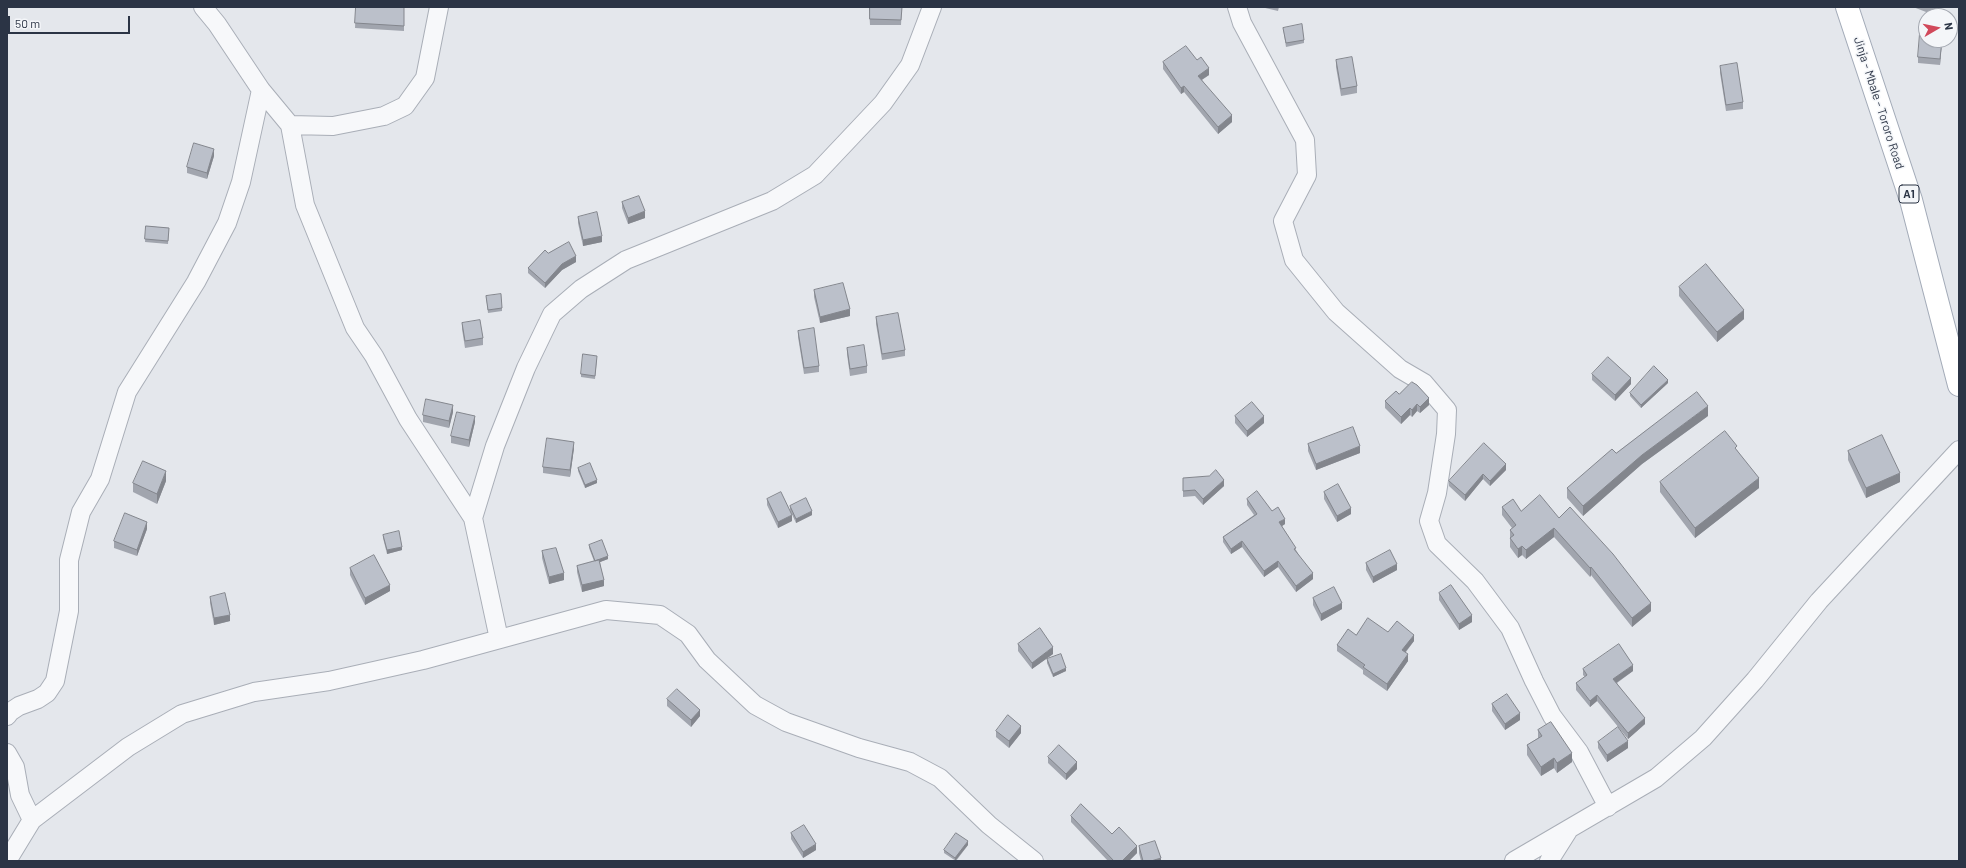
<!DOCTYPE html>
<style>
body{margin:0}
#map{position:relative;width:1966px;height:868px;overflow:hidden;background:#e4e7ec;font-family:Barlow,sans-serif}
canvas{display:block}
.frame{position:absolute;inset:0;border:8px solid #2b3445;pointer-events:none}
.north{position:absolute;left:1918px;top:8px;width:40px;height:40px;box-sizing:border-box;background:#f4f6f9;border:1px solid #a4a8b1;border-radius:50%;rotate:81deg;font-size:11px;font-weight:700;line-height:16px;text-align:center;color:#2b3445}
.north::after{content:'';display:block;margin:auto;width:14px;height:18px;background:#d1495b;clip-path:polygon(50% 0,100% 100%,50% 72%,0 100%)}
.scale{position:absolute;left:8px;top:16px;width:122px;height:18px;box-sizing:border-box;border:2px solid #2b3445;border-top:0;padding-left:5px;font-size:12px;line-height:14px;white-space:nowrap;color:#2b3445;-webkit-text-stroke:3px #f4f6f9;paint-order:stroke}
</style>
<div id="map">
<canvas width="1966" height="868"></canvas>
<div class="frame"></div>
<div class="north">N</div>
<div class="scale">50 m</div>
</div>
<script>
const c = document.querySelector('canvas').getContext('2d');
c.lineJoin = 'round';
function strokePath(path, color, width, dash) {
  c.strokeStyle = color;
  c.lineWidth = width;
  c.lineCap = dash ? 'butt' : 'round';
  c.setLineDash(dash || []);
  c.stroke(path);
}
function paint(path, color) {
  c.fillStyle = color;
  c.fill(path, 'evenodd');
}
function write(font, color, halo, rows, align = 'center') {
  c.font = font + ' Barlow,sans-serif';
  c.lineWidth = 3;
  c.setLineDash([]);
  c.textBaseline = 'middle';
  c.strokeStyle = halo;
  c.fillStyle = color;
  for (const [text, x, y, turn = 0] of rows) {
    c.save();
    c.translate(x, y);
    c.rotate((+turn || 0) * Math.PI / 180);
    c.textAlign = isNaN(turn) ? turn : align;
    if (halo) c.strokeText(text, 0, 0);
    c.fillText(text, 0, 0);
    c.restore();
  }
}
const minor = new Path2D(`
 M203,7L217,24L261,90L290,125L305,205L355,328L374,356L408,419L473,518
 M1237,7L1242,23L1305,140L1307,175L1283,221L1294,260L1336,312L1400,369L1424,383L1447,410L1446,434L1437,493L1429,521L1437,544L1475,581L1510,628L1534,681L1552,716L1579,752L1608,807
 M290,125L333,126L384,116L405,106L425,78L439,7
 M499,639L473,518L495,446L526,368L552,314L581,289L626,260L772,201L815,175L883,103L910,65L932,7
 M7,716L10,712L19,706L38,699L47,693L55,681L69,611V560L81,512L100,479L127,392L196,282L227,223L241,182L261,90
 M7,753L15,767L20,795L32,820
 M7,861L32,820L128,747L182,714L254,692L329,681L423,660L606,610L660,615L688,634L707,660L755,705L786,722L859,748L910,762L940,778L989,825L1034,861
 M1514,861L1656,778L1703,738L1755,680L1819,601L1959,450
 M1549,861L1568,831`);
const primary = new Path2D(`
 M1847,7L1911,200L1959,385`);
strokePath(minor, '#a9aeb7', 20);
strokePath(primary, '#a3abb8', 24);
strokePath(minor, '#f7f8fa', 18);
strokePath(primary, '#fff', 22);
paint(new Path2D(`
 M356,7H404V31L355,28Z
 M869,7H902L901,25H870Z
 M1261,7H1279L1278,11Z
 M1913,7H1937L1934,15Z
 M1283,28L1304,40V43L1286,47Z
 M1942,40L1940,65L1918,63V57Z
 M1197,60L1209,75L1202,80L1232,122L1218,134L1184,92L1181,94L1163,69V62Z
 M1336,60L1357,86V93L1341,96L1336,67Z
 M1720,66L1743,102V109L1726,111L1720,73Z
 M214,156L207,179L187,173V167Z
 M622,202L645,218L628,224L622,208Z
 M578,217L602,242L583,246L578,223Z
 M146,226L169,228L168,244L145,242Z
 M548,253L576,262L562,270L545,288L528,273V268Z
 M1679,287L1744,319L1717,342L1679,296Z
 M814,290L850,316L820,323L814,297Z
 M486,296L502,308V311L488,313Z
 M876,317L905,350V356L882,360L876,324Z
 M462,323L483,338V345L465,348L462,329Z
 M798,331L819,366V372L804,374L798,337Z
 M847,348L867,366V373L850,376L847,354Z
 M597,359L595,379L581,377V374Z
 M1592,374L1631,384L1615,401L1592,380Z
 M1668,383L1641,408L1630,396V393Z
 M1399,394L1429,405L1420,413L1417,411L1412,417L1410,415L1401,424L1385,408V401Z
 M453,412L449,428L423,422V415Z
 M1235,416L1264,423L1247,437L1235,423Z
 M1708,416L1642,464L1583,516L1567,498V488L1616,453Z
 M475,422L469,447L451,443V436Z
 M1308,444L1360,453L1316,470L1308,451Z
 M574,448L570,477L543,473V467Z
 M1737,450L1759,488L1695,538L1660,492V482Z
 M1848,451L1900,482L1866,498L1848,460Z
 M578,468L597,483L585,488L578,471Z
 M1506,470L1490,486L1483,479L1465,501L1449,486V481Z
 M1183,478L1224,486L1203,505L1195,496L1183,497Z
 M166,481L157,504L133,492V483Z
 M1324,492L1351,514L1337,522L1324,499Z
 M767,499L792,521L778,528L767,505Z
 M1247,499L1272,511L1285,524L1282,526L1313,579L1296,592L1278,567L1264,577L1242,547L1231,554L1223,542V537L1254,515L1247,505Z
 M790,506L812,515L796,523L790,510Z
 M1502,507L1521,511L1559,518L1651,611L1632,627L1591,575L1590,577L1554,537L1526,559L1522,555L1518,558L1510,547V530L1512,528L1502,515Z
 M147,529L137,556L114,548V541Z
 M383,535L402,550L387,554L383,538Z
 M589,545L608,559L600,562L604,586L582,592L577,572V566L594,561L589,548Z
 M542,551L564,580L549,584L542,558Z
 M1366,563L1397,570L1373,583L1366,570Z
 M350,568L390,591L365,605L350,575Z
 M1439,593L1472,622L1459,630L1439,600Z
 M210,597L230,621L214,625L210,603Z
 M1313,598L1342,609L1321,621L1313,605Z
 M1388,632L1414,641L1406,652L1408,661L1387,691L1363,674V670L1337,651V645Z
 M1018,644L1053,654L1032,669L1018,651Z
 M1047,659L1066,671L1053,677L1047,663Z
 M1583,669L1633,671L1617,683L1645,724L1628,739L1597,701L1590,707L1576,690V683L1585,677L1583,675Z
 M667,699L700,716L691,727L667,706Z
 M1492,704L1520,720L1505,730L1492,711Z
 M1538,730L1572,762L1557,773L1554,768L1541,776L1527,755V745L1538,738Z
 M996,731L1021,733L1009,748L996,737Z
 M1598,742L1628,748L1607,762L1598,748Z
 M1048,757L1077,769L1066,780L1048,763Z
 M1071,816L1112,834L1137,853L1129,861H1108L1071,822Z
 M791,833L816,850L803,858L791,839Z
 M968,845L956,861L944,853V850Z
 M1139,846L1161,861H1141L1139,853Z`), '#a1a5ae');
paint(new Path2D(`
 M1934,7H1937L1934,15Z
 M1942,40L1940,65V59Z
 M1209,68V75L1198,82V76Z
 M1184,86V92L1181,94V88Z
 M1232,115V122L1218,134V127Z
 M214,149V156L207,179V173Z
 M645,211V218L628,224V218Z
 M602,236V242L583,246V240Z
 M576,256V262L562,270L545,288V283L562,264Z
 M850,309V316L820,323V317Z
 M1744,310V319L1717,342V332Z
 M1631,378V384L1615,401V395Z
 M1668,380V383L1641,408V405Z
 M1429,398V405L1420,413V407Z
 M1417,404V411L1412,417V410Z
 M453,405V412L449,428V421Z
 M1708,406V416L1642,464L1583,516V506L1642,455Z
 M1410,408V415L1401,424V417Z
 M475,416V422L469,447V440Z
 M1264,416V423L1247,437V431Z
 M574,442V448L570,477V470Z
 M1360,446V453L1316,470V464Z
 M1506,464V470L1490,486V481Z
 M166,471V481L157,504V494Z
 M1900,473V482L1866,498V488Z
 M1483,474V479L1465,501V495Z
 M1759,478V488L1695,538V528Z
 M597,480V483L585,488V485Z
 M1224,480V486L1203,505V499Z
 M1351,508V514L1337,522V516Z
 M812,511V515L796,523V519Z
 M792,515V521L778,528V522Z
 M1285,519V524L1279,528V522Z
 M147,522V529L137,556V550Z
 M1554,528V537L1526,559V550Z
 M1242,541V547L1231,554V549Z
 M1522,546V555L1518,558V549Z
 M402,547V550L387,554V550Z
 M608,556V559L595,564V561Z
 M1278,561V567L1264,577V571Z
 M1397,564V570L1373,583V577Z
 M1591,567V575L1590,577V568Z
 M564,573V580L549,584V577Z
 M1313,573V579L1296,592V586Z
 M604,580V586L582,592V585Z
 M390,585V591L365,605V598Z
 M1342,603V609L1321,621V614Z
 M1651,603V611L1632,627V618Z
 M230,615V621L214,625V618Z
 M1472,615V622L1459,630V624Z
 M1414,635V641L1402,656V650Z
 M1053,647V654L1032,669V663Z
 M1408,654V661L1387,691V684Z
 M1633,665V671L1613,685V679Z
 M1066,668V671L1053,677V674Z
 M1597,695V701L1590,707V701Z
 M700,710V716L691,727V720Z
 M1520,713V720L1505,730V724Z
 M1645,718V724L1628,739V733Z
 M1021,726V733L1009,748V741Z
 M1628,741V748L1607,762V755Z
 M1572,753V762L1557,773V763Z
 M1554,758V768L1541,776V767Z
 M1077,762V769L1066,780V774Z
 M968,841V845L955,861V858Z
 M816,844V850L803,858V852Z
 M1137,846V853L1129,861H1122Z
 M1161,858V861H1151Z`), '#83868d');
const building = new Path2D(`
 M356,7H404V26L355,23Z
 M870,7H902L901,20L870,19Z
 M1302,24L1304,40L1286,43L1283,28Z
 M1920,33H1926V40H1942L1940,59L1918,57Z
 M1186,46L1197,60L1201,57L1209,68L1198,76L1232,115L1218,127L1184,86L1181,88L1163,62Z
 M1352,57L1357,86L1341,89L1336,60Z
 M1737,63L1743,102L1726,105L1720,66Z
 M194,143L214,149L207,173L187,167Z
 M639,196L645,211L628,218L622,202Z
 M597,212L602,236L583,240L578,217Z
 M146,226L169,228L168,241L145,239Z
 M569,242L576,256L562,264L545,283L528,268L545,250L548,253Z
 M1706,264L1744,310L1717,332L1679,287Z
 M843,283L850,309L820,317L814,290Z
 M501,294L502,308L488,310L486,296Z
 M898,313L905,350L882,354L876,317Z
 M480,320L483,338L465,341L462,323Z
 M814,328L819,366L804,368L798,331Z
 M864,345L867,366L850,369L847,348Z
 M583,354L597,356L595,376L581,374Z
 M1608,357L1631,378L1615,395L1592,374Z
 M1654,366L1668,380L1641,405L1630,393Z
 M1412,382L1417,385L1429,398L1420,407L1417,404L1412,410L1410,408L1401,417L1385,401L1396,391L1399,394Z
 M1697,392L1708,406L1642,455L1583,506L1567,488L1612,449L1616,453Z
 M426,399L453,405L449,421L423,415Z
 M1252,402L1264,416L1247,431L1235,416Z
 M457,412L475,416L469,440L451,436Z
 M1353,427L1360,446L1316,464L1308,444Z
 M1725,431L1737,446L1735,448L1759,478L1695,528L1660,482Z
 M1882,435L1900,473L1866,488L1848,451Z
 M547,438L574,442L570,470L543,467Z
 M1484,443L1506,464L1490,481L1483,474L1465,495L1449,481Z
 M143,461L166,471L157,494L133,483Z
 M590,463L597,480L585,485L578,468Z
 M1216,470L1224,480L1203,499L1195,490L1183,491V478L1209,476Z
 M1338,484L1351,508L1337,516L1324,492Z
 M1257,491L1272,511L1278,507L1285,519L1279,522L1296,548L1294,549L1313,573L1296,586L1278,561L1264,571L1242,541L1231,549L1223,537L1257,514L1247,499Z
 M781,492L792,515L778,522L767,499Z
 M1540,495L1559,518L1570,507L1613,554L1651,603L1632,618L1591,567L1590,568L1554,528L1526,550L1522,546L1518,549L1510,538L1514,535L1510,530L1516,525L1502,507L1513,499L1521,511Z
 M806,498L812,511L796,519L790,506Z
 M125,513L147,522L137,550L114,541Z
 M399,531L402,547L387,550L383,535Z
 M602,540L608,556L595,561L589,545Z
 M556,548L564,573L549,577L542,551Z
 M1390,550L1397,564L1373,577L1366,563Z
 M374,555L390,585L365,598L350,568Z
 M599,560L604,580L582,585L577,566Z
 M1451,585L1472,615L1459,624L1439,593Z
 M1334,587L1342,603L1321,614L1313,598Z
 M225,593L230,615L214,618L210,597Z
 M1368,618L1388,632L1397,621L1414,635L1402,650L1408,654L1387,684L1363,667L1365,665L1337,645L1348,629L1356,635Z
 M1040,628L1053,647L1032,663L1018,644Z
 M1619,644L1633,665L1613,679L1645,718L1628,733L1597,695L1590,701L1576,683L1587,675L1583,669Z
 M1061,654L1066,668L1053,674L1047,659Z
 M677,689L700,710L691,720L667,699Z
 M1507,694L1520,713L1505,724L1492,704Z
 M1008,715L1021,726L1009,741L996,731Z
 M1551,722L1572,753L1557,763L1554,758L1541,767L1527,745L1542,736L1538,730Z
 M1618,727L1628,741L1607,755L1598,742Z
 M1059,745L1077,762L1066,774L1048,757Z
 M1081,804L1112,834L1119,827L1137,846L1122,861H1114L1071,816Z
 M804,825L816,844L803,852L791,833Z
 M956,833L968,841L955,858L944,850Z
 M1155,841L1161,858L1151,861H1143L1139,846Z`);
paint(building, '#bbc0ca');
strokePath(building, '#83868d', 1);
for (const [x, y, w] of [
 [1909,194,20]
]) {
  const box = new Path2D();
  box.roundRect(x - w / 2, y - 9, w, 18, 3);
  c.fillStyle = '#f4f6f9';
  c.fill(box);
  strokePath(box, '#2b3445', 1);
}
write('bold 11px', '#2b3445', null, [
 ["A1",1909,194]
]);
write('12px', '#2b3445', '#f4f6f9', [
 ["Jinja - Mbale - Tororo Road",1879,103,72]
]);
</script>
